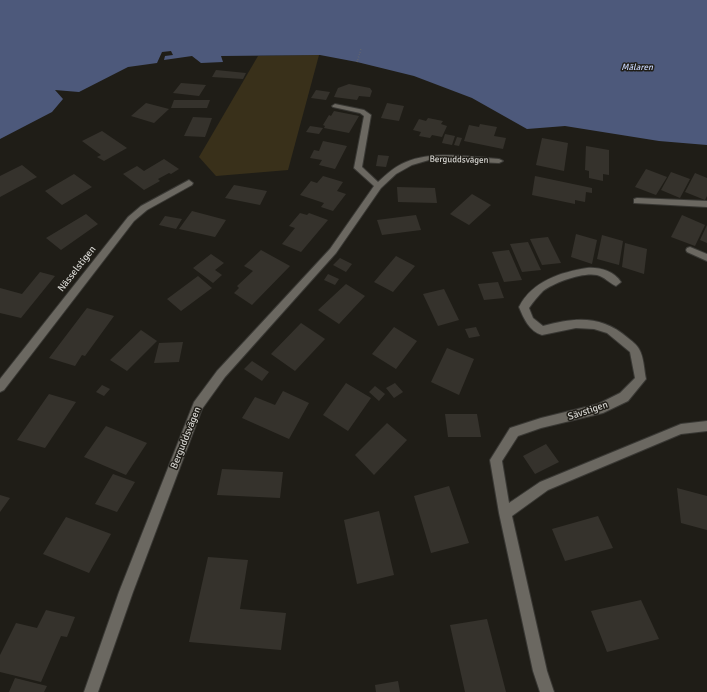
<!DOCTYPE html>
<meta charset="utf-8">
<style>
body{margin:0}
canvas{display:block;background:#1f1d17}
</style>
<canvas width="707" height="692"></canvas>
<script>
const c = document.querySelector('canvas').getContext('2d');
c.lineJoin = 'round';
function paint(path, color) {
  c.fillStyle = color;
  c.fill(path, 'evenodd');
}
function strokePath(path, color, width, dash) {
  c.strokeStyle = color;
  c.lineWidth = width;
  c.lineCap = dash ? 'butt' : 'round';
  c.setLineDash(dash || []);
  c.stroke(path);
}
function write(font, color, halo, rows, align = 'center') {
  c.font = font + ' Signika,sans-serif';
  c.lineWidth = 3;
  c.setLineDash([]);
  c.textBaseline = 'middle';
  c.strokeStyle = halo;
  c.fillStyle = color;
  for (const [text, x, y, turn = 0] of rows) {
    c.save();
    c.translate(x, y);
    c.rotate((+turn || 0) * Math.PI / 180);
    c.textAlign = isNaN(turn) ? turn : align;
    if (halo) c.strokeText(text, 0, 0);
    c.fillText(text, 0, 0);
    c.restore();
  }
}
paint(new Path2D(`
 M319,55L288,170L216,176L199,157L258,56Z`), '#39301a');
paint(new Path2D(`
 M0,0H707V145L659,141L565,126L527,129L472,98L414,76L357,62L320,55L221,56L223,62L201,63L192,56L164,60L165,56L173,55L171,51L162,52L157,63L128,67L79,92L55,90L63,99L52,112L0,139Z`), '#4d597b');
paint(new Path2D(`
 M216,70L246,73L243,79L212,77Z
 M181,83L206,85L199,96L173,93Z
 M349,84L370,88L372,91L370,97L359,96L357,100L334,97L338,88Z
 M316,90L330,92L326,100L311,98Z
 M174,100H210L207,108H171Z
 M146,103L169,109L154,123L131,116Z
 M387,103L404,106L399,121L381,118Z
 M334,111L359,116L349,133L324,128L325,126L323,125L329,115L331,116Z
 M193,117L212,118L205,137L184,136Z
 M428,118L443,121L441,124L447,126L442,137L432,135L430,138L419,136L421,132L413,130L419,119L426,121Z
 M480,124L497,127L494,136L506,138L503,149L464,141L469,125L479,127Z
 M310,126L323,128L319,134L306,132Z
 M102,131L127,148L104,161L97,157L101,155L82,141Z
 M445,134L455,136L452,145L442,143Z
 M457,137L462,138L459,146L454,145Z
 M542,138L568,143L564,171L536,165Z
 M323,141L347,146L335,169L319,165L322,160L310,158L314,150L319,151Z
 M586,146L609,150V175L603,174V181L589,178V171L585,170Z
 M378,155L389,156L386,167L376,166Z
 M164,159L179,169L171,174L169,173L158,179L160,181L144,190L123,174L137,166L144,171Z
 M22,165L37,177L0,197V176Z
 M646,169L667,177L656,195L635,187Z
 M671,172L690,179L680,198L661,190Z
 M695,173L707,178V196L705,200L685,192Z
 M74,174L92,187L62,205L45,191Z
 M323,176L343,182L337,191L346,194L333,211L321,207L324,203L300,195L311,181L317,183Z
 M535,176L592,188V193L586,192L585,202L575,200V204L532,195Z
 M234,185L267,191L260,205L225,198Z
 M397,187L435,188L437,203L398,202Z
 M472,194L491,205L469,225L450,214Z
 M192,211L226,220L215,237L179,229Z
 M300,213L307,215L309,213L328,220L301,252L282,244L295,228L289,226Z
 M86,214L98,224L61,250L46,238Z
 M416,215L421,230L382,235L377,220Z
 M682,215L705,225L695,246L671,237Z
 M165,216L182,219L176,229L159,225Z
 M707,225V243L700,240Z
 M576,234L597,240L592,264L571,257Z
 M602,235L623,241L619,265L597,259Z
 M548,237L561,263L542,265L530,239Z
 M528,242L541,270L522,272L510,244Z
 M625,243L647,249L644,274L622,267Z
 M261,250L290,266L252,305L234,293L239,288L237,286L253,271L244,266Z
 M509,250L522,280L504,282L492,252Z
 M211,254L224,263L215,270L222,275L213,283L193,268Z
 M396,256L415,266L393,292L374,282Z
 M340,258L352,264L346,272L333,265Z
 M40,272L55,276L21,318L0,313V288L22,294Z
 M328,274L339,279L335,285L324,280Z
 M198,276L212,288L181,311L167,299Z
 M498,282L504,298L484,300L478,284Z
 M346,284L365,296L339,324L318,310Z
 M444,289L459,320L438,326L423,294Z
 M87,308L114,316L85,356L82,355L75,366L49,358Z
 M301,323L325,339L295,371L271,354Z
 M394,327L417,341L396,369L372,354Z
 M476,327L480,336L469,338L465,329Z
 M141,330L157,341L127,371L110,360Z
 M183,342L179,362L154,363L159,343Z
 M447,348L474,359L459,395L431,382Z
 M252,361L269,372L262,381L244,369Z
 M346,383L371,398L348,431L323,415Z
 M395,383L403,392L394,398L386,388Z
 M102,385L110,389L104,396L96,392Z
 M375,386L385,394L379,401L369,392Z
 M283,391L309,403L289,439L242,418L255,397L275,405Z
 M49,394L76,402L45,448L17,440Z
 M445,414H477L481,437H448Z
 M387,423L407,440L374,475L355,455Z
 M106,426L147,443L126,475L84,457Z
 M546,444L559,462L535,474L523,456Z
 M222,469L283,472L280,498L217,495Z
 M113,474L135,482L117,512L95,504Z
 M449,486L469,543L431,553L414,496Z
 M677,488L707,496V530L681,523Z
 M0,495L10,498L0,512Z
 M379,511L394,575L357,584L344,520Z
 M598,516L613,548L565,561L552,529Z
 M66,517L111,534L89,573L43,554Z
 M208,557L248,560L240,609L286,613L281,650L189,642Z
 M641,600L659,639L607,652L591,611Z
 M46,610L75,617L67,637L61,636L41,682L0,672V655L16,623L37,628Z
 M487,619L506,692H465L450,625Z
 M15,678L47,686L44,692H9Z
 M398,681L400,692H376L375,685Z`), '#35322c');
const minor = new Path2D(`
 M335,104L364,110L371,115L362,167L378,182C387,174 395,166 406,162C432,150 471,157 499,159L503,161L499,163L429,160L412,165L396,174L381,188L336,253L225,377L202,409L133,592L98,692H84L119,592L194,402L217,371L330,249L374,186L354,168L364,116L360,113L333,107L332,106Z
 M189,180L193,183L192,185L147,210L134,221L4,390L0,392V379L128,217L141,206Z
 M637,198L707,201V207L634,203V199Z
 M690,247L707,254V261L687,252L686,250L687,248Z
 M587,268C599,267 614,271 621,282L616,286C609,283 605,277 597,275C583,272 555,282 543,291C538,296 533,302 529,308L533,318L543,326C575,317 602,315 628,338C632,341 637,345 639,349C644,357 644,370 646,379L628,401L603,413L541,428L518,436L502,461L509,503L540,482L681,424L707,421V431L681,434L548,490L512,516L547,671L554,692H540L533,671L499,513L490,460L510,428L541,418L598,404L620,393L635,378L630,352L607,333L594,329L576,328L542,335C529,331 524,319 519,307C532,281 561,272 587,268Z`);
strokePath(minor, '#393834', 2);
strokePath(new Path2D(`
 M357,62L361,49`), '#6e6d68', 1.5, [0.5, 2]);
paint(minor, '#6b6861');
write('italic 9px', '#c4d1f5', '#1f1d17', [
 ["Mälaren",637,68]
]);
write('9px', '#d3d2ce', '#1f1d17', [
 ["Berguddsvägen",459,160,1]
]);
write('10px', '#d3d2ce', '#1f1d17', [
 ["Nässelstigen",77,269,-52],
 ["Sävstigen",588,411,-18],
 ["Berguddsvägen",186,438,-68]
]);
</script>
